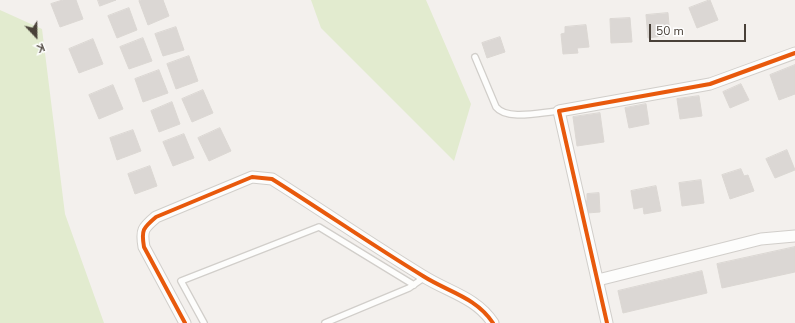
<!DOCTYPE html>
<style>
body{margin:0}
#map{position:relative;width:795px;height:323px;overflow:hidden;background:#f3f0ed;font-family:"Nunito Sans",sans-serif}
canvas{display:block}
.north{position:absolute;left:16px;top:16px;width:40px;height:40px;-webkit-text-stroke:3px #fff;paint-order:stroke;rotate:158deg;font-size:11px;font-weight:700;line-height:16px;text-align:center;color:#494139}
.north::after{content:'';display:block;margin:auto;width:14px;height:18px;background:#494139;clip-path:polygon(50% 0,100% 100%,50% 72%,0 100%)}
.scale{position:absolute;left:649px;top:24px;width:97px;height:18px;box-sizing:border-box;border:2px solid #494139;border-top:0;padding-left:5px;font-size:12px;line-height:14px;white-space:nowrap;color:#494139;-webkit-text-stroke:3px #fff;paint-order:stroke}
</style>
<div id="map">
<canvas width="795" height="323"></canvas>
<div class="north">K</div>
<div class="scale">50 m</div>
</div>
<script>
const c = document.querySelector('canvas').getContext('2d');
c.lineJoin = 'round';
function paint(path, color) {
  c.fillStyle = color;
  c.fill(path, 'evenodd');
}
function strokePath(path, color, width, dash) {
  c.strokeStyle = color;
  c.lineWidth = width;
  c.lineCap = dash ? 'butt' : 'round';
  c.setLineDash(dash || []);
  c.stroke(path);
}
paint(new Path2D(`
 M311,0H426L471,104L454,161L321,28Z
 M0,10L42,29L65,214L104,323H0Z`), '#e2ebcf');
const building = new Path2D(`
 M63,0H76L83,19L60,27L51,4Z
 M98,0H116L100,6Z
 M141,0H163L169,16L148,25L139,1Z
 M710,0L718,20L697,28L689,8Z
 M129,8L137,30L117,38L108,16Z
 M668,13L670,35L648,38L646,15Z
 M630,18L632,42L611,43L610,19Z
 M586,25L589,47L577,48L578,53L563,54L561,34L565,33V27Z
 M176,27L184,50L163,56L155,34Z
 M500,37L505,52L487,58L482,43Z
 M143,38L152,61L129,69L120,47Z
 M93,39L103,64L79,73L69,49Z
 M189,56L198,81L176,89L167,64Z
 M795,65V94L779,100L770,75Z
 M159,70L168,93L143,102L135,79Z
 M741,84L749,100L730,108L723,92Z
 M113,85L123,109L99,119L89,95Z
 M203,90L213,113L192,122L182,99Z
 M699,96L702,116L680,119L677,99Z
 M172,102L180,124L159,132L151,111Z
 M646,104L649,124L629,128L625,108Z
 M600,113L604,142L577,146L573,117Z
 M220,128L231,151L209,161L198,138Z
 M133,130L141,151L117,160L110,138Z
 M184,134L194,158L173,166L163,142Z
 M787,150L795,170L775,178L766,159Z
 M150,166L157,186L135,194L128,174Z
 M741,169L744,176L748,175L754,191L730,199L722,175Z
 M701,180L704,203L682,206L679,183Z
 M656,186L661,211L644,214L643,207L634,209L631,191Z
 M599,193L600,212L587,213V208H583L582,201H587V194Z
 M795,247V272L722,288L717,264Z
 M702,271L707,293L623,313L618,291Z`);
paint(building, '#dbd7d4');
strokePath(building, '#dbd7d3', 1);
const service = new Path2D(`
 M475,57L496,107C507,121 542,112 559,111
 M204,323L181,281L319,227L414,285
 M325,323L409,288L425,277`);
const minor = new Path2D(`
 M598,280L761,239L795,236
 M185,323L144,247C141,230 143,228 156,217L252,177L272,179C323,211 372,245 423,276C448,292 476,297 493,323
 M607,323L559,111L710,84L795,53`);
strokePath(service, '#d1ceca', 8);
strokePath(minor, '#d1ceca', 13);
strokePath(service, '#fdfdfc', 5.5);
strokePath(minor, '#fdfdfc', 11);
strokePath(new Path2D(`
 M185,323L144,247C141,230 143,228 156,217L252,177L272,179C323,211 372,245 423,276C448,292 476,297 493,323
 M607,323L559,111L710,84L795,53`), '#e8590c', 4);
</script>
